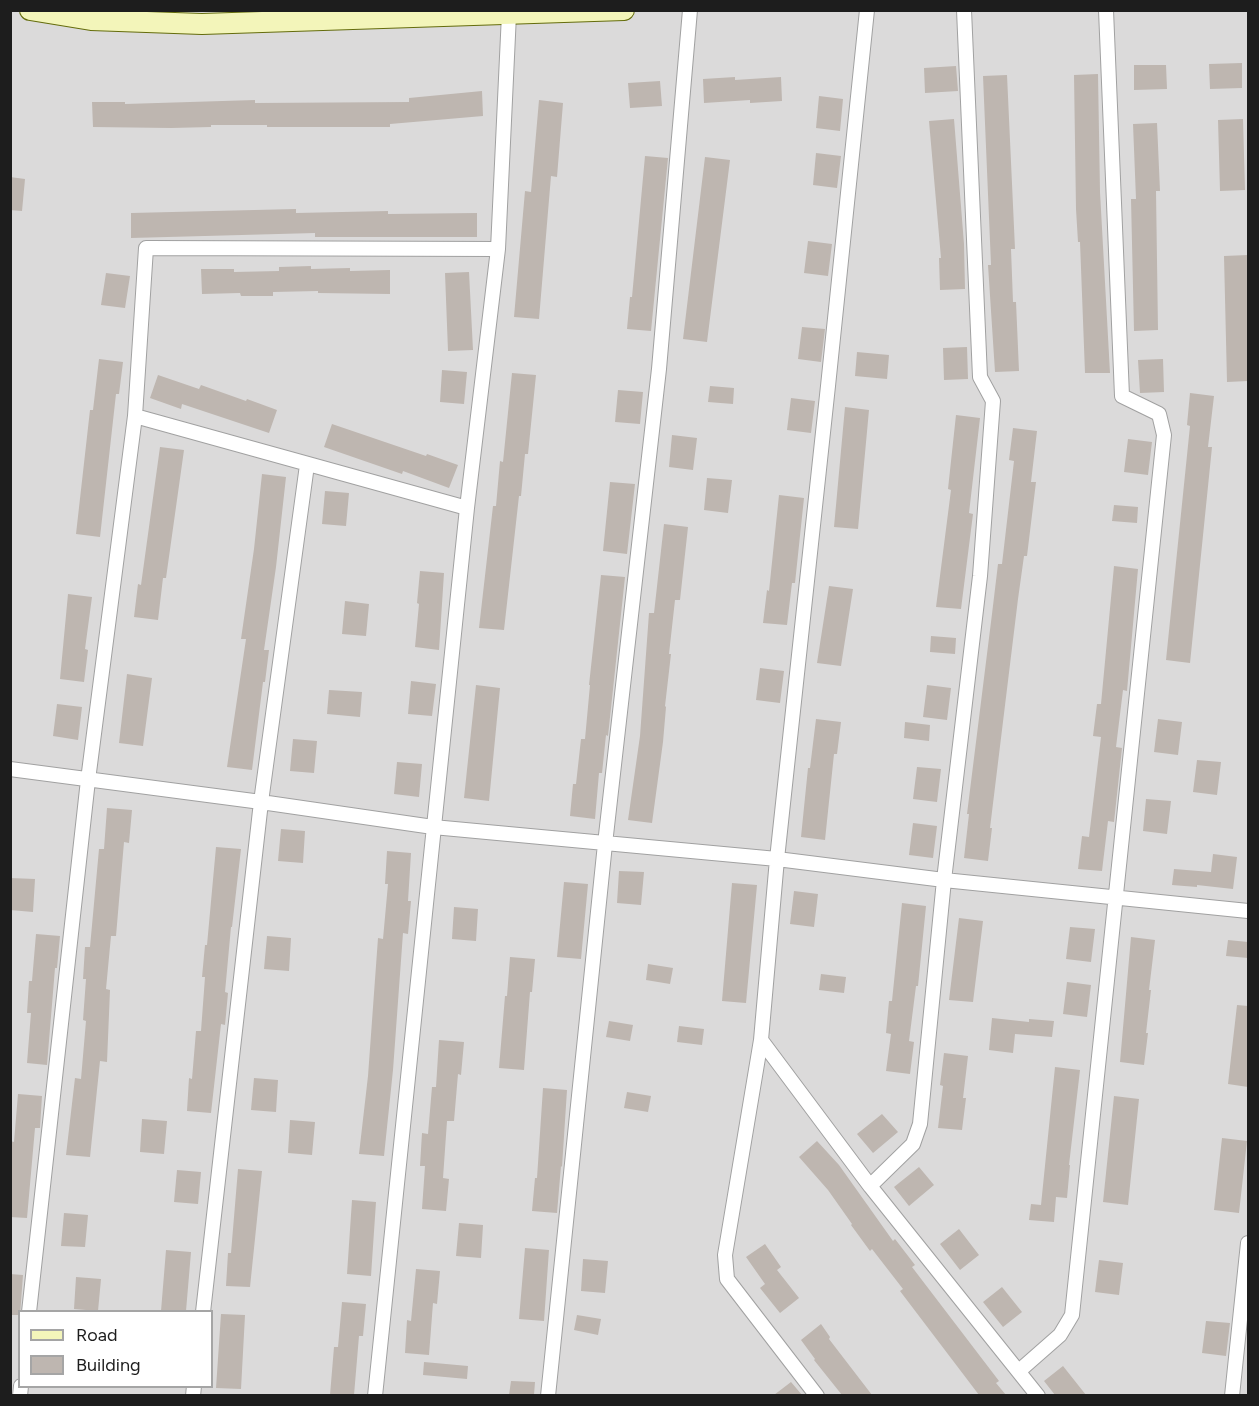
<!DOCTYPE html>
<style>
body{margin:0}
#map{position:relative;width:1259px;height:1406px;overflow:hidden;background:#eeeae3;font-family:Figtree,sans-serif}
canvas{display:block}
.frame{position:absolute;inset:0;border:12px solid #1d1d1d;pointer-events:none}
.legend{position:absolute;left:18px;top:1310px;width:195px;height:78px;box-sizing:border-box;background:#fff;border:2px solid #a5a5a5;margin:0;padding:8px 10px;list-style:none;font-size:18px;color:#1d1d1d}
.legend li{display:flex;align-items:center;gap:12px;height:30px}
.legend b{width:30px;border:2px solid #a5a5a5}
</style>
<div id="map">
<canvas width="1259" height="1406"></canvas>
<div class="frame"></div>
<ul class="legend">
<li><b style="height:8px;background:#f3f5ba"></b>Road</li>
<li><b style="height:16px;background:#beb6b0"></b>Building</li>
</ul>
</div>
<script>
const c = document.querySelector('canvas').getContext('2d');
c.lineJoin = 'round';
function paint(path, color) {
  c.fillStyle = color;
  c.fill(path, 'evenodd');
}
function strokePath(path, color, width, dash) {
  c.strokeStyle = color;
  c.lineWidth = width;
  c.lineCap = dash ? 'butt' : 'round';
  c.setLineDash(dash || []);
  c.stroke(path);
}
paint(new Path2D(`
 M10,11H1248V1395H11ZM20,1312H212V1386H20Z`), '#dbdada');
paint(new Path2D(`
 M1242,63V88L1210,89L1209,64Z
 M1134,65H1166L1167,89L1134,90Z
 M956,66L958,91L925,93L924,68Z
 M1098,74L1100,192L1110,373H1085L1080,242H1078L1076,209L1074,75Z
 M1007,75L1015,249H1011L1013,302H1016L1019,371L995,372L988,265H991L983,76Z
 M735,77V80L781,77L782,101L750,103V100L704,103L703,79Z
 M660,81L662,106L630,108L628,83Z
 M482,91L483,116L390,124V127H267V125H211V127L171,128L93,127L92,102H125V104L255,100V103L409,102V98Z
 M819,96L843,99L840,131L816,128Z
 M539,100L563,103L557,177L551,176L539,319L514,317L525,191L531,192Z
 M954,119L964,244L965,289L940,290L939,258H941L929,121Z
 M1243,119L1245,190L1220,191L1218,120Z
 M1157,123L1160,191H1156L1158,330L1134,331L1131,199H1136L1133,124Z
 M816,153L841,156L837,188L813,185Z
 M645,156L668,158L651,331L627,329L630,297H632Z
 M705,157L730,160L707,342L683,339Z
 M10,177L25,179L22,211L10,210Z
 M296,209V213L388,211V214L477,213V237H315V233L131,238V213Z
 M808,241L832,244L828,276L804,273Z
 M1248,255V381L1227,382L1224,256Z
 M311,266V269L350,268V271L390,270V294L318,293V291L273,292V296H241L240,293L202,294L201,269H234V272L279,271V267Z
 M469,272L473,350L448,351L445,273Z
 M106,273L130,276L125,308L101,305Z
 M802,327L825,329L821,362L798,359Z
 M967,347L968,379L944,380L943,348Z
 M857,352L889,355L887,379L855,376Z
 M99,359L123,362L119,394H116L100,537L76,534L90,410H93Z
 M1163,359L1164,392L1140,393L1138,360Z
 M442,370L467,372L464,404L440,402Z
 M512,373L536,375L528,454H525L521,496H519L504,630L479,628L493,506H496L500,461L503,462Z
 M158,375L199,389L201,385L246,401L247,399L277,410L269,433L182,404L181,409L150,398Z
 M710,386L734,388L733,404L708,402Z
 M618,390L643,392L640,424L615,422Z
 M1190,393L1214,396L1208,447H1212L1190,663L1166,660L1190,426L1187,425Z
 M791,398L815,401L811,433L787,430Z
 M845,407L869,410L858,529L834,527Z
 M956,415L980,418L969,513L973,514L961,609L936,607L951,490L948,489Z
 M332,424L426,456L427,454L458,465L449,488L403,471L402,474L324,447Z
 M1013,428L1037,431L1031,482H1036L1027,556H1024L1018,599L990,828H992L988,861L964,858L969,814H967L992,614L998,564H1002L1014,461L1009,460Z
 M672,435L697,438L693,470L669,467Z
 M1128,439L1152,442L1148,475L1124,472Z
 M160,447L184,450L166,578H163L158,620L134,617L138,584L141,585Z
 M262,474L286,477L276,567L264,650H269L265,682H263L252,770L227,767L246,639H241L254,549Z
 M707,478L732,480L728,513L704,510Z
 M610,482L635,484L627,554L603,551Z
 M325,491L349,493L346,526L322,524Z
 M779,495L804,498L795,583H792L787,625L763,623L767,590L769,591Z
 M1114,505L1138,507L1137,523L1112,521Z
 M664,524L688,527L680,600H675L669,654H671L665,706L666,707L663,742L652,823L628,820L640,736L649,613H654Z
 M1114,566L1138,569L1127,691L1123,690L1116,747L1122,748L1114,822L1108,821L1102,871L1078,869L1082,836L1089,837L1101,737L1093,736L1097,704H1101Z
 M420,571L444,573L439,650L415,647L419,604L417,603Z
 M601,575L625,577L608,736L606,735L602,773H599L595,819L570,816L573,784H576L581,739H585L590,685H589Z
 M829,586L853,589L841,666L817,663Z
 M68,594L92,597L85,649L88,650L84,682L60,679Z
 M345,601L369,604L366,636L342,634Z
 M931,636L956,638L955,654L930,652Z
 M760,668L784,671L780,703L756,700Z
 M127,674L152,678L143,746L119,743Z
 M411,681L436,684L432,716L408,714Z
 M476,685L500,688L489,801L464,798Z
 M927,685L951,688L947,720L923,717Z
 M329,690L362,692L360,717L327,714Z
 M57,704L82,707L78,740L53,736Z
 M816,719L841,722L837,754H834L825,840L801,837L808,768H810Z
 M1158,719L1182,722L1178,755L1154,752Z
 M905,722L930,725L929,741L904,738Z
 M293,739L317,741L314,773L290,771Z
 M1197,760L1221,762L1217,795L1193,792Z
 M397,762L422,764L419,797L394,794Z
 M917,767L941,769L937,802L913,799Z
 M1146,799L1171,801L1167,834L1143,831Z
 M107,808L132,810L129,843L124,842L116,936H111L106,989L110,990L107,1062L100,1061L90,1157L66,1155L75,1078L81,1079L86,1021L83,1020L86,979H83L85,947H90L99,849H104Z
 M913,823L937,826L933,858L909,855Z
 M281,829L305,831L303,863L278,861Z
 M216,847L241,849L232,927H231L225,992L228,993L225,1025L221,1024L211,1113L187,1111L189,1078L192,1079L196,1031H201L205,977H202L205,945H207Z
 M387,851L411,853L408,901H411L408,934L403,933L393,1070L384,1156L359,1154L368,1076L378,938L383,939L388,884H385Z
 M1213,854L1237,857L1233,889L1197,885V887L1172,885L1174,869L1211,872Z
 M619,871L644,872L641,905L617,903Z
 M10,878L35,879L33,912L10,910Z
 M564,882L588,884L581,959L557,957Z
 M732,883L757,885L746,1003L722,1001Z
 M794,891L818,894L814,927L790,924Z
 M902,903L926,906L918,986H916L909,1041L914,1042L910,1074L886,1071L891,1034L886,1033L889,1001H892Z
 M454,907L478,909L476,941L452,939Z
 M959,918L983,921L973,1002L949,1000Z
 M1070,927L1095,929L1091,962L1066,959Z
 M36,934L60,936L57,968H55L47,1065L27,1063L31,1013H27L29,981H32Z
 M267,936L291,938L289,971L264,969Z
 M1131,937L1155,940L1149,990H1151L1146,1033H1148L1144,1065L1120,1062Z
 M1228,940L1248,942V958L1226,956Z
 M510,957L535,959L532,992H530L524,1070L499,1068L505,996H507Z
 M648,964L673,968L670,984L646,980Z
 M821,974L846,977L844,993L819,990Z
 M1067,982L1091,985L1087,1017L1063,1014Z
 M1237,1005L1248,1006V1087L1228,1084Z
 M992,1018L1029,1022V1019L1054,1021L1052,1037L1015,1034L1013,1053L989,1050Z
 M609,1021L633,1025L630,1041L606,1037Z
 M679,1026L704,1029L702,1045L677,1042Z
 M439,1040L464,1042L461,1075L458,1074L454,1121H447L443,1178L449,1179L446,1211L422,1209L425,1166H420L422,1133L428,1134L432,1087H436Z
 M944,1053L968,1056L963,1098H966L962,1130L938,1128L943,1086L940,1085Z
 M1055,1067L1080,1070L1069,1165H1070L1067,1198L1056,1197L1054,1222L1029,1220L1031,1204L1041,1205Z
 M254,1078L278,1080L276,1112L251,1110Z
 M543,1088L567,1090L562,1167L561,1166L557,1213L532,1211L535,1178H537Z
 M627,1092L651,1096L648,1112L624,1108Z
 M18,1094L42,1096L40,1128H35L27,1218L10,1217V1141L14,1142Z
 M1114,1096L1139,1099L1128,1205L1103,1202Z
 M882,1114L898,1132L873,1153L857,1134Z
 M142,1119L167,1121L164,1154L140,1152Z
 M290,1120L315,1122L312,1155L288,1153Z
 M1222,1138L1247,1141L1239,1213L1214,1210Z
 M817,1141L839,1165L893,1241L895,1239L915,1265L912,1267L999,1381L996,1383L1006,1395H979L900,1291L903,1289L872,1249L870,1251L851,1225L852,1224L828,1190L799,1157Z
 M919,1167L934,1185L909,1206L894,1187Z
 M238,1169L262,1171L250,1287L226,1286L228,1253H231Z
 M177,1170L201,1172L198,1204L174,1202Z
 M352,1200L376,1202L371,1276L347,1274Z
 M64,1213L88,1215L85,1247L61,1246Z
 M459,1223L483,1225L481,1258L456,1256Z
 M959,1229L979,1255L960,1270L940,1244Z
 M765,1244L781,1267L777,1270L799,1298L780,1313L760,1288L765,1284L746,1257Z
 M525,1248L549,1250L544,1321L519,1319Z
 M166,1250L191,1252L186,1311H161Z
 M583,1259L608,1261L605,1293L581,1291Z
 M1099,1260L1123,1263L1119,1295L1095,1292Z
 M416,1269L440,1271L437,1304L433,1303L429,1355L405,1353L407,1320L411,1321Z
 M10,1274L23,1275L20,1315H10Z
 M76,1277L101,1279L98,1311L74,1309Z
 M1002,1287L1022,1312L1003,1327L983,1302Z
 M342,1302L366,1304L363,1336H359L354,1395H330L334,1347H338Z
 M221,1314L245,1315L241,1389L216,1388Z
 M577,1315L601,1319L598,1335L574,1330Z
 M1206,1321L1230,1323L1226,1356L1202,1353Z
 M821,1324L830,1337L829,1339L872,1395H842L814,1360L815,1359L801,1340Z
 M424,1362L468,1366L467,1379L423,1375Z
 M1063,1366L1086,1395H1055L1044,1381Z
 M511,1381L535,1382L534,1395H509Z
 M791,1382L802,1395H774Z`), '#beb6b0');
const street = new Path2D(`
 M135,416L467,508
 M10,769L261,802L433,827L777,859L944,880L1248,911
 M761,1040L870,1186L1038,1396
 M870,1186L913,1144L920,1124L944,880L980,576L993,401L980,377L964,10
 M29,1312L88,780L135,416L146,248L498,249
 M203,1312L261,802L307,465
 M1019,1371L1060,1335L1072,1315L1164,435L1159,414L1122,396L1106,10
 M20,1396L21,1386
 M193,1396L194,1386
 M375,1396L467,508L498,249L509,14
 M548,1396L605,844L659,369L690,10
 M817,1396L727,1279L725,1255L761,1040L777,859L828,386L867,10
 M1232,1396L1248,1243`);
const secondary = new Path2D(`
 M30,10L91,20L202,24L624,10`);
strokePath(street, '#a1a1a1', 16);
strokePath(secondary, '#646c0c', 22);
strokePath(street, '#fff', 14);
strokePath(secondary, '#f3f5ba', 20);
</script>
